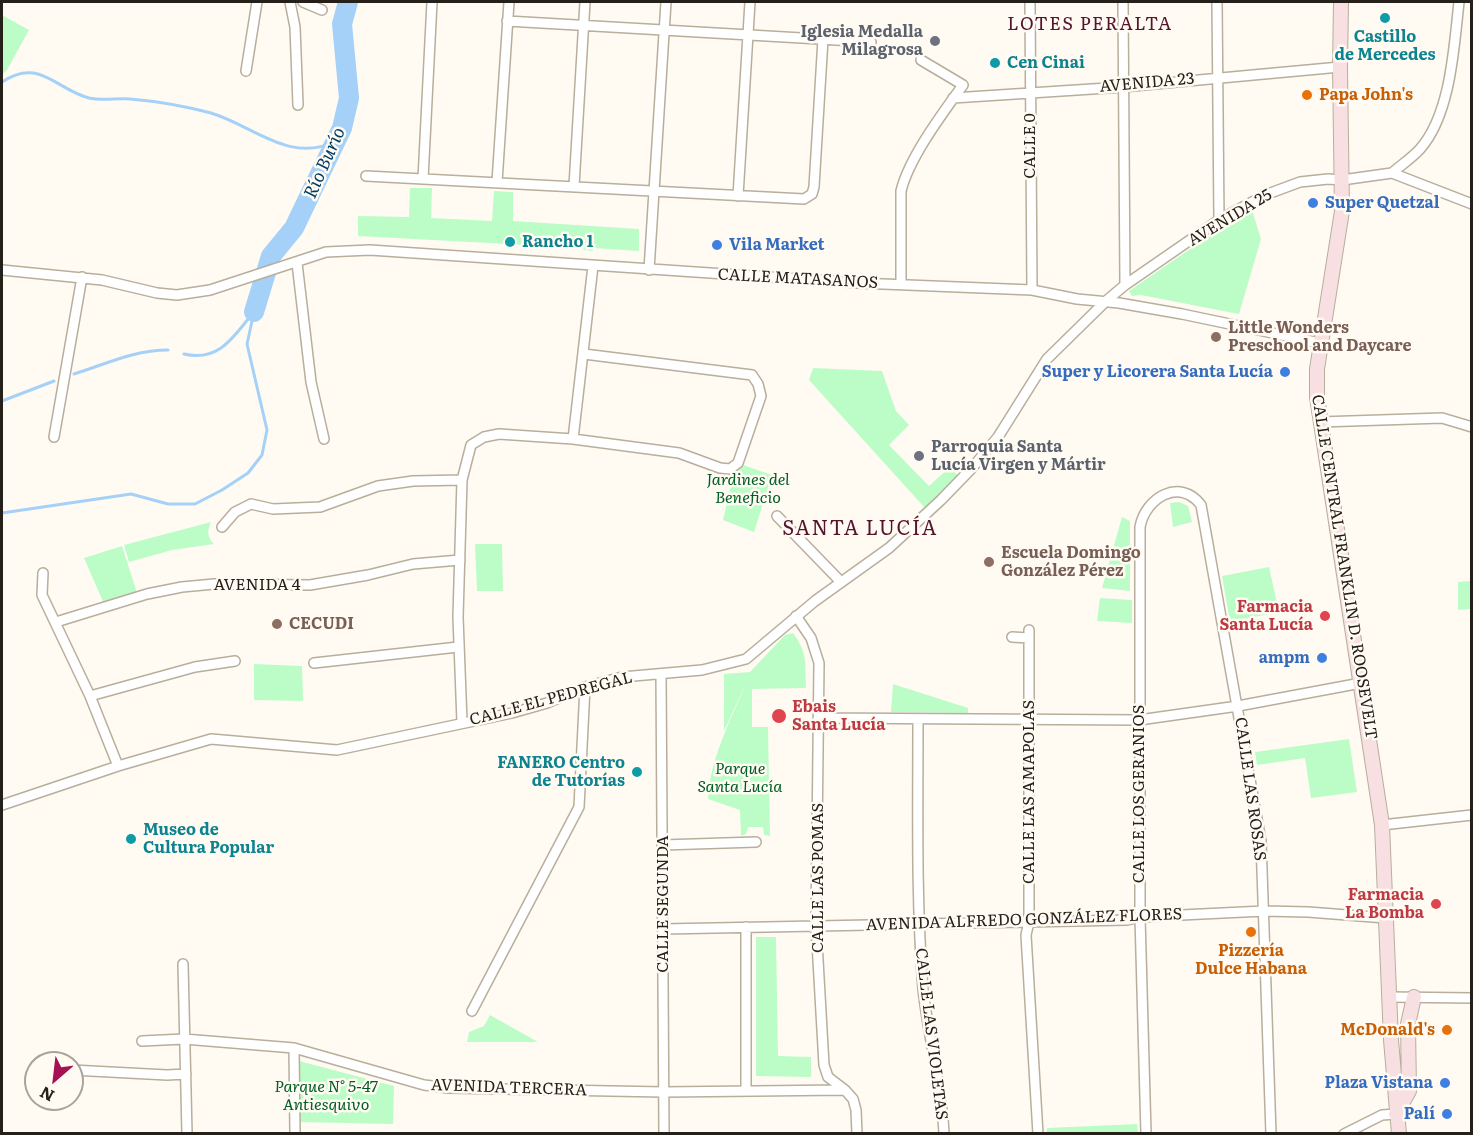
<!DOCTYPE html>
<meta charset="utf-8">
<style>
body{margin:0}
#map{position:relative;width:1473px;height:1135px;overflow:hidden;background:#fffbf3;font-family:Literata,serif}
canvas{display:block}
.frame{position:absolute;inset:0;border:3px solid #25211a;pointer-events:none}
.north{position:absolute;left:24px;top:1051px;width:60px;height:60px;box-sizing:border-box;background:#fffbf3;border:2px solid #a8a49c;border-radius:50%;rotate:208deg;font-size:16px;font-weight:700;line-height:24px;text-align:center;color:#25211a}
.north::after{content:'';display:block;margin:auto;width:21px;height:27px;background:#a41252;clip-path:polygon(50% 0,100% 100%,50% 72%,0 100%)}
</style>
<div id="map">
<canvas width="1473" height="1135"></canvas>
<div class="frame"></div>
<div class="north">N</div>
</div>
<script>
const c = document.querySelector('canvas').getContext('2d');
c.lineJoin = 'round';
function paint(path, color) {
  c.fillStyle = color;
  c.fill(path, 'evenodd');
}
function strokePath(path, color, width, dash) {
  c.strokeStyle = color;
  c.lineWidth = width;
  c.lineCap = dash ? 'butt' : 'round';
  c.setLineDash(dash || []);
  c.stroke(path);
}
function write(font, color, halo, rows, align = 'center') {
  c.font = font + ' Literata,serif';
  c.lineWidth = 5;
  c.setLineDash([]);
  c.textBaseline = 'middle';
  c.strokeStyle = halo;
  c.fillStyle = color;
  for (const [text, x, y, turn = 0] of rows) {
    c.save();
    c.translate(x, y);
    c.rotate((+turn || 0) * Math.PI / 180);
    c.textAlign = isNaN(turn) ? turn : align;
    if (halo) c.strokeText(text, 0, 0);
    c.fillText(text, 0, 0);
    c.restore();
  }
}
paint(new Path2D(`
 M2,15L29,30L7,70L2,75Z
 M410,188H432L431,218L492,221L494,191L513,192V221L639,229V251L593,248V251L584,250L583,248L358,236V216L409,217Z
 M1251,207L1261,239L1239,314L1141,295L1132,296L1129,291Z
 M813,368L882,371L896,411L909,425L889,445L929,486L950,467L959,476L925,508L809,380Z
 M743,465L772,475L754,532L723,520L734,472Z
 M1179,502L1188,506L1192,522L1173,527L1170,503Z
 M1122,517L1130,521V591L1102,588Z
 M211,522C207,531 207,537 214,544L172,550L129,562L124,545Z
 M475,544H502L503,591H477Z
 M122,546L137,593L104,604L84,558Z
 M1269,567L1279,612L1230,622L1222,576Z
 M1471,581V609L1458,610V582Z
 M1100,598L1132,600V623L1097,621Z
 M793,633C808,653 805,664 806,688L752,689V727H768L770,836L764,835L763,827H748L746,834L741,836L740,810L708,799C710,758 731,720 746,683L724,731V674L750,672L785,635Z
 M254,664L302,666L303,701L254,700Z
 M893,684L968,708V713L891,712Z
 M1349,739L1357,792L1311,798L1305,758L1257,765L1255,752Z
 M756,937H776L778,1056L811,1057V1077L756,1076Z
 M490,1015L538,1042H467L469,1032L484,1026Z
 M299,1061L394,1086L393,1124L297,1122Z
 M1137,1124L1138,1133H1047V1128Z`), '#bcfdc7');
strokePath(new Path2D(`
 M2,82C39,57 55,89 89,98C102,101 117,98 130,99C154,101 188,107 211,113C254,126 288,163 335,142
 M184,354C218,362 233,338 252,314
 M74,374C106,364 134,350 168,350
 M2,401L54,381
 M2,513L131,494L168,504H195L222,490L248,473L262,455L267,430L247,344L254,312`), '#a5d1f8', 3);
strokePath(new Path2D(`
 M254,312L271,256L294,228L342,128L349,98L342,24L348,2`), '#a5d1f8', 20);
const street = new Path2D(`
 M290,2L295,27L298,105
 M303,2L322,10
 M1030,2L1032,290
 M1123,2L1125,285
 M1217,2L1219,220
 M507,21L871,42
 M246,71L257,2
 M953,98L1123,87L1340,67
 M1392,173C1401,165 1412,158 1420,149C1451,114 1454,46 1459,2
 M366,176L804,199L812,194L814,187L823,39
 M423,179L432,2
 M497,182L509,2
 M574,186L585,2
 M738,196L750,2
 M297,263L311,382L324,439
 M2,270L102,280L157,293L177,295L210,290L326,252L370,250L858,283L1032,290L1077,299L1119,303L1182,314L1320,343
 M649,270L666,2
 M901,284V191C909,158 942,114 963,85L921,60
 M1320,422L1442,418L1472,427
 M54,437L82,277
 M573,439L593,266
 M777,516L841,582
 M222,527L235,512L251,504L273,509L320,507L378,486L413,481L462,480
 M43,573L42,595L90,696L118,766
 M796,616L811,638L819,663L816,925L824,1065L828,1077L845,1090L853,1099L856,1110L857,1134
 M56,622L147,594L182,587L214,584L310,585L368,575L413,564L460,560
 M1029,630V922L1026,935L1038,1134
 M1012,637L1029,638
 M314,663L458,647
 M661,674L664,1134
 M90,696L195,667L235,661
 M818,718L1139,720L1238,706L1361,683
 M918,719C918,809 916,899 923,989C928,1037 942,1085 944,1134
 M462,722L458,617L462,480L471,445L484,437L499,434L573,439L679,453L720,468L730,469L738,463L761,396L758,384L752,375L584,354
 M2,805L118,766L211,739L337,750L512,713L547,703L585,687L622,677L702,670L746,659L815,601L889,548L941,500L972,468L998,437L1047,359L1106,301L1125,285L1219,220L1265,195L1300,182L1328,179L1342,180L1392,173L1472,204
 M1382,825L1472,815
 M663,845L756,842
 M663,929L1127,920L1140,917L1264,911L1308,912L1386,918
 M183,964L187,1134
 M1389,997L1472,998
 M472,1011L579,807L585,687
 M142,1041L184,1039L294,1048L424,1085L449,1088L664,1092L845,1090
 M294,1048L295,1134
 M72,1070L167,1075L186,1074
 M746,1091V927
 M1146,1134L1140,917V527C1145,498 1180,477 1201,505L1261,841L1271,1134
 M1344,1134L1382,1115L1396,1114`);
const secondary = new Path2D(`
 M1341,2L1340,67L1342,211L1317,369V397L1382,825L1391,1040L1399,1134
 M1396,1114L1409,1091L1408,1024L1414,997`);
strokePath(street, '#b8ae9c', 12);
strokePath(secondary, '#b8ae9c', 16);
strokePath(street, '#fff', 9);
strokePath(secondary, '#f8dfe2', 14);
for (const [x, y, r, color] of [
 [1385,18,6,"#0f9aa8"],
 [935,41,6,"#6b7280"],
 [995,63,6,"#0f9aa8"],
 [1307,95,6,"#e8710a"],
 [1313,203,6,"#3f7fe0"],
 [510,242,6,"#0f9aa8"],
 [717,245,6,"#3f7fe0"],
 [1216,337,6,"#8d6e63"],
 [1285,372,6,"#3f7fe0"],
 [919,456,6,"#6b7280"],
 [989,562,6,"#8d6e63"],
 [1325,616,6,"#e0444e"],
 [277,624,6,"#8d6e63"],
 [1322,658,6,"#3f7fe0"],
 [779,716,8,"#e0444e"],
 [637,772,6,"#0f9aa8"],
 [131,839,6,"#0f9aa8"],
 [1436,904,6,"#e0444e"],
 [1251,932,6,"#e8710a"],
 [1447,1030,6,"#e8710a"],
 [1445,1083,6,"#3f7fe0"],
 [1447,1114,6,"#3f7fe0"]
]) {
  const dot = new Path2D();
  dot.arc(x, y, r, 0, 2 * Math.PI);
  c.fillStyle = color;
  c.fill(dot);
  strokePath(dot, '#fffbf3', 2);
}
write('bold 16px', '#5b616d', '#fffbf3', [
 ["Iglesia Medalla",923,32],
 ["Milagrosa",923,50],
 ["Parroquia Santa",931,447,"left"],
 ["Lucía Virgen y Mártir",931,465,"left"]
], 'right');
write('bold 16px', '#0d838f', '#fffbf3', [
 ["Castillo",1385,37,"center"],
 ["de Mercedes",1385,55,"center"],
 ["Cen Cinai",1007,63],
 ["Rancho 1",522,242],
 ["FANERO Centro",625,763,"right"],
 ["de Tutorías",625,781,"right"],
 ["Museo de",143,830],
 ["Cultura Popular",143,848]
], 'left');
write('16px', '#25211a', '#fffbf3', [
 ["AVENIDA 23",1147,83,-5],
 ["CALLE 0",1030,146,-90],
 ["AVENIDA 25",1230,218,-31],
 ["CALLE MATASANOS",798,279,3],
 ["CALLE CENTRAL FRANKLIN D. ROOSEVELT",1344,567,81],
 ["AVENIDA 4",257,585],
 ["CALLE EL PEDREGAL",551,699,-15],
 ["CALLE LAS ROSAS",1250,789,82],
 ["CALLE LAS AMAPOLAS",1029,792,-90],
 ["CALLE LOS GERANIOS",1139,794,-90],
 ["CALLE LAS POMAS",818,878,-90],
 ["CALLE SEGUNDA",663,904,-90],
 ["AVENIDA ALFREDO GONZÁLEZ FLORES",1024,920,-2],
 ["CALLE LAS VIOLETAS",931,1034,83],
 ["AVENIDA TERCERA",509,1088,2]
]);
write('bold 16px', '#c56008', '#fffbf3', [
 ["Papa John's",1319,95],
 ["Pizzería",1251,951,"center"],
 ["Dulce Habana",1251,969,"center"],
 ["McDonald's",1435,1030,"right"]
], 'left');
write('bold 16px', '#366cbe', '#fffbf3', [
 ["Super Quetzal",1325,203,"left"],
 ["Vila Market",729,245,"left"],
 ["Super y Licorera Santa Lucía",1273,372],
 ["ampm",1310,658],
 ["Plaza Vistana",1433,1083],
 ["Palí",1435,1114]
], 'right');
write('bold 16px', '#785e54', '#fffbf3', [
 ["Little Wonders",1228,328],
 ["Preschool and Daycare",1228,346],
 ["Escuela Domingo",1001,553],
 ["González Pérez",1001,571],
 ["CECUDI",289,624]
], 'left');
write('italic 16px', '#005e25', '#fffbf3', [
 ["Jardines del",748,480],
 ["Beneficio",748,498],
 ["Parque",740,769],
 ["Santa Lucía",740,787],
 ["Parque N° 5-47",326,1087],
 ["Antiesquivo",326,1105]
]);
write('bold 16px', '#be3a42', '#fffbf3', [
 ["Farmacia",1313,607],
 ["Santa Lucía",1313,625],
 ["Ebais",792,707,"left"],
 ["Santa Lucía",792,725,"left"],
 ["Farmacia",1424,895],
 ["La Bomba",1424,913]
], 'right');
c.letterSpacing = '1.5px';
write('18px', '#56132c', '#fffbf3', [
 ["LOTES PERALTA",1090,25]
]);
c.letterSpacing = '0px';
write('italic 18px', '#003d65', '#fffbf3', [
 ["Río Burío",325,163,-66]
]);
c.letterSpacing = '1.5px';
write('20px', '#56132c', '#fffbf3', [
 ["SANTA LUCÍA",860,529]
]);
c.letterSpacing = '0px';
</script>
